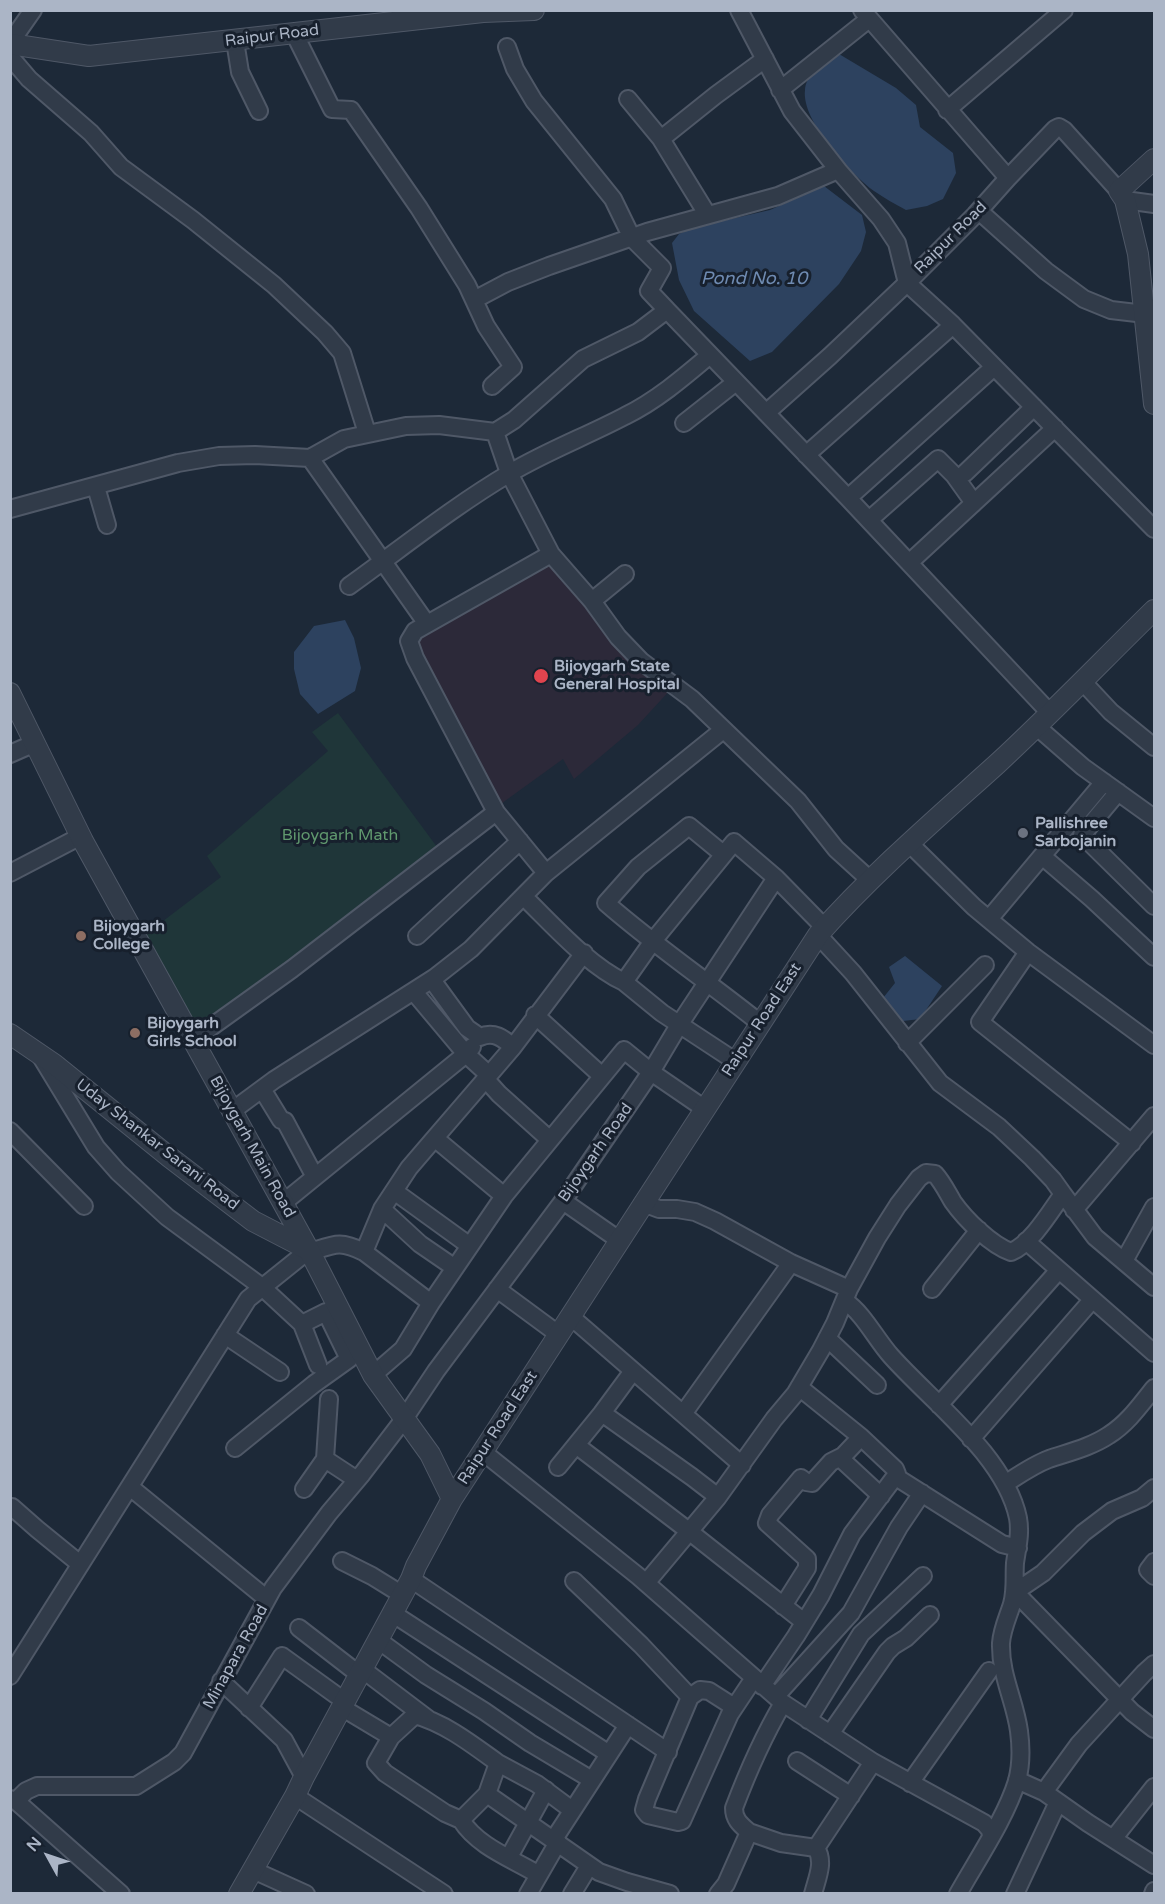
<!DOCTYPE html>
<style>
body{margin:0}
#map{position:relative;width:1165px;height:1904px;overflow:hidden;background:#1d2938;font-family:"Varela Round",sans-serif}
canvas{display:block}
.frame{position:absolute;inset:0;border:12px solid #abb5c6;pointer-events:none}
.north{position:absolute;left:18px;top:1826px;width:60px;height:60px;-webkit-text-stroke:4px #17202d;paint-order:stroke;rotate:310deg;font-size:16px;font-weight:700;line-height:24px;text-align:center;color:#abb5c6}
.north::after{content:'';display:block;margin:auto;width:21px;height:27px;background:#abb5c6;clip-path:polygon(50% 0,100% 100%,50% 72%,0 100%)}
</style>
<div id="map">
<canvas width="1165" height="1904"></canvas>
<div class="frame"></div>
<div class="north">N</div>
</div>
<script>
const c = document.querySelector('canvas').getContext('2d');
c.lineJoin = 'round';
function paint(path, color) {
  c.fillStyle = color;
  c.fill(path, 'evenodd');
}
function strokePath(path, color, width, dash) {
  c.strokeStyle = color;
  c.lineWidth = width;
  c.lineCap = dash ? 'butt' : 'round';
  c.setLineDash(dash || []);
  c.stroke(path);
}
function write(font, color, halo, rows, align = 'center') {
  c.font = font + ' "Varela Round",sans-serif';
  c.lineWidth = 6;
  c.setLineDash([]);
  c.textBaseline = 'middle';
  c.strokeStyle = halo;
  c.fillStyle = color;
  for (const [text, x, y, turn = 0] of rows) {
    c.save();
    c.translate(x, y);
    c.rotate((+turn || 0) * Math.PI / 180);
    c.textAlign = isNaN(turn) ? turn : align;
    if (halo) c.strokeText(text, 0, 0);
    c.fillText(text, 0, 0);
    c.restore();
  }
}
paint(new Path2D(`
 M555,555L672,688L638,725L574,779L563,759L498,806L418,657L414,637Z`), '#2c2939');
paint(new Path2D(`
 M338,713L440,851L197,1031L142,937L221,877L207,856L328,751L312,732Z`), '#1f3639');
paint(new Path2D(`
 M839,54L896,88L916,105L920,127L953,153L956,173L943,199L927,206L906,210C895,204 884,198 874,191C851,174 801,121 805,90C805,84 809,78 810,72Z
 M824,186L862,215L866,232L861,251L839,284L772,352L750,361L694,311L679,280L672,243L679,234L692,228L770,210Z
 M345,620L354,638L361,668L355,691L318,714L300,694L294,669V652L314,626Z
 M905,956L942,986L920,1019L895,1022L879,1003L895,983L889,967Z`), '#2d425f');
const minor = new Path2D(`
 M862,10L1008,178L975,215L907,283L953,325L1154,529
 M294,33L332,109L351,110L419,208L467,285L486,326L513,367L492,386
 M235,41L240,72L259,111
 M10,43L33,10
 M507,47L515,69L534,101L613,199L632,238L662,268L649,291L667,310
 M10,50L12,59L29,79L91,133L121,167L193,220L274,285L325,333L342,353L367,433
 M780,90L869,19
 M628,99L661,139L707,214
 M947,110L1064,10
 M661,139L716,95L765,59
 M1008,178L1055,129L1059,127L1064,130L1119,191
 M1125,200L1154,204
 M979,211L1046,271L1084,299L1111,310L1145,314
 M474,300L508,282L549,266L647,232L778,196L838,170L792,111L739,10
 M766,413L830,356L907,283L897,243L881,219L838,170
 M684,423L736,382
 M495,432L509,473L551,554L592,601L618,637L641,661L692,699L798,801L836,849L870,880
 M806,455L953,325
 M310,458L427,624
 M965,473L1034,407
 M96,487L107,525
 M848,498L994,367
 M10,509L178,463L219,456L255,455L310,458L344,439L406,426L439,425L495,432L514,420L583,359L638,332L667,310L848,498L1050,713
 M869,520L938,459L954,475L974,503
 M909,563L1055,428
 M349,586C402,548 454,506 510,473C547,451 587,436 625,416C656,401 684,377 710,355
 M592,601L625,574
 M1082,681L1111,712L1154,747
 M1036,726L1083,767L1154,818
 M10,754L35,743
 M1118,792L1082,835L1154,906
 M909,843L974,907L1028,952L1154,1045
 M723,854L689,826L638,867L606,903C655,946 710,983 761,1024
 M1042,856L1092,899L1154,957
 M10,873L81,836
 M546,873L496,812L415,658L409,641L415,631L551,554
 M524,897C552,924 589,966 624,982L662,1013L735,1061
 M989,919L1104,782
 M818,935L853,973L940,1083L999,1127L1032,1158L1053,1180L1063,1194
 M417,936L520,841
 M1028,952L980,1022L1132,1143
 M432,980L467,1028L480,1037C494,1031 503,1038 513,1047
 M624,982L653,941L734,842L776,878L825,928
 M414,992L466,1054L472,1047
 M535,1015L602,1076
 M193,1040L292,969L496,812
 M907,1043L985,965
 M40,1055L96,1147L118,1172L167,1217L262,1287L302,1324L318,1365
 M489,1075L488,1080L490,1084L499,1094L549,1139
 M262,1089L281,1120L285,1121L315,1177
 M232,1111L274,1080L434,978L471,949L546,873L723,730
 M10,1131L84,1206
 M433,1140L489,1075
 M394,1191L470,1246
 M563,1201L619,1240
 M283,1203L466,1054L489,1075L513,1047L584,953
 M643,1203L659,1209H677L695,1212L715,1221L791,1263L849,1289
 M382,1209L420,1244L455,1268
 M1074,1210L1154,1116
 M1026,1241L1154,1353
 M310,1252C335,1244 340,1240 364,1252L382,1209L409,1168L433,1140H437L504,1196
 M364,1252L431,1303
 M1124,1261L1154,1207
 M497,1289L558,1334
 M932,1289L979,1230
 M845,1301C864,1314 875,1338 891,1356C932,1402 1005,1456 1018,1518C1021,1534 1017,1548 1015,1563C1014,1577 1016,1590 1012,1604C1008,1617 1002,1629 1001,1643C1000,1675 1015,1701 1019,1731C1021,1746 1021,1766 1017,1781C1006,1817 977,1860 958,1894
 M570,1316L683,1414L791,1263
 M225,1335L280,1372
 M827,1338L877,1385
 M373,1375L403,1349L431,1303L504,1196L624,1050L651,1072L705,1109
 M939,1405L1059,1270
 M602,1413L692,1477L718,1497
 M683,1414L742,1465
 M971,1439L1092,1300
 M576,1445L690,1532L804,1622
 M235,1448L314,1384L349,1359L326,1312L302,1324
 M483,1452L638,1576L783,1703L873,1762L984,1823L990,1830L991,1836
 M840,1458L881,1496
 M325,1459L329,1399
 M558,1467L602,1413L633,1371
 M896,1477L1002,1544L1018,1548
 M1005,1484C1019,1475 1033,1465 1049,1459C1070,1452 1091,1447 1109,1435C1128,1423 1141,1404 1154,1388
 M130,1487L267,1599
 M1154,1488L1142,1498L1112,1511L1083,1533L1043,1573L1015,1592L1132,1712L1154,1729
 M304,1489L325,1459L357,1480
 M10,1509L12,1507L37,1529L80,1564
 M342,1561L372,1576L393,1589
 M1154,1562L1148,1570L1154,1576
 M411,1579L668,1752
 M574,1581L641,1645L690,1697
 M646,1583L718,1497L774,1419L795,1394L821,1350L835,1323L849,1289L877,1238L898,1205L919,1178L926,1173L935,1174C943,1183 947,1192 953,1202C965,1219 991,1245 1011,1252C1032,1243 1050,1212 1063,1194L1095,1237L1154,1287
 M783,1606L807,1568V1559L767,1523L770,1515L801,1478L806,1482L812,1483L831,1462L843,1456L861,1437
 M392,1613L609,1754
 M299,1628L352,1669
 M378,1640L426,1675L484,1711L530,1743L592,1780
 M362,1669L428,1719
 M10,1676L248,1299L309,1250
 M221,1681L284,1740L304,1777
 M762,1686L796,1636L821,1595L852,1534L897,1474L895,1469L861,1437L799,1387
 M776,1696L851,1613L899,1527L922,1493
 M341,1707L391,1737L415,1715C445,1723 473,1745 498,1763L487,1794L461,1820L445,1813L385,1773L376,1763L391,1737
 M734,1707L709,1691L700,1690L690,1697L647,1799L644,1810L648,1815L678,1822L682,1821L730,1714L754,1678
 M249,1708L282,1656L336,1695
 M808,1720L861,1634L923,1576
 M830,1734L887,1652L893,1646L906,1638L930,1615
 M797,1761L851,1796
 M498,1763L537,1784L572,1810
 M1017,1780L1044,1792L1088,1823L1154,1865
 M910,1783L989,1671
 M1044,1792L1079,1744L1144,1673L1154,1664
 M487,1794L599,1872L627,1882L670,1894
 M295,1796L444,1894
 M10,1799L16,1801L121,1894
 M16,1801L26,1791L37,1786H136L174,1762L183,1753L273,1588L329,1513L362,1474L404,1419L436,1371L563,1201L651,1072L679,1025L776,878
 M461,1820C478,1847 513,1859 539,1875
 M749,1832L781,1843L816,1848L873,1762
 M554,1839L628,1725
 M1113,1839L1154,1787
 M509,1857L546,1790
 M253,1870L306,1894
 M528,1894L558,1842
 M572,1894L589,1866
 M718,1894L726,1884L749,1832C741,1825 734,1820 734,1808C748,1771 763,1737 783,1703
 M813,1894C817,1878 825,1862 816,1848
 M1015,1894L1058,1802
 M1153,1894L1154,1891`);
const tertiary = new Path2D(`
 M10,44L89,56L483,12L534,10
 M1154,159L1119,191L1125,200L1138,254L1154,404
 M10,693L83,841L310,1252L373,1375L430,1454L452,1499
 M10,1034L54,1064L168,1156L253,1221L309,1250
 M239,1894L295,1796L304,1777L411,1579L416,1566L452,1499L818,935C873,873 936,819 997,764C1051,714 1102,661 1154,610`);
strokePath(minor, '#4f5867', 20);
strokePath(tertiary, '#4f5867', 22);
strokePath(minor, '#313b49', 16);
strokePath(tertiary, '#313b49', 20);
for (const [x, y, r, color] of [
 [541,676,8,"#e0444e"],
 [1023,833,6,"#6b7280"],
 [81,936,6,"#8d6e63"],
 [135,1033,6,"#8d6e63"]
]) {
  const dot = new Path2D();
  dot.arc(x, y, r, 0, 2 * Math.PI);
  c.fillStyle = color;
  c.fill(dot);
  strokePath(dot, '#17202d', 2);
}
write('16px', '#abb5c6', '#17202d', [
 ["Raipur Road",272,36,-7],
 ["Raipur Road",951,238,-45],
 ["Raipur Road East",762,1020,-57],
 ["Uday Shankar Sarani Road",157,1145,38],
 ["Bijoygarh Main Road",252,1147,61],
 ["Bijoygarh Road",596,1153,-55],
 ["Raipur Road East",498,1428,-57],
 ["Minapara Road",236,1657,-61]
]);
write('bold 16px', '#abb5c6', '#17202d', [
 ["Bijoygarh State",554,667],
 ["General Hospital",554,685],
 ["Pallishree",1035,824],
 ["Sarbojanin",1035,842],
 ["Bijoygarh",93,927],
 ["College",93,945],
 ["Bijoygarh",147,1024],
 ["Girls School",147,1042]
], 'left');
write('16px', '#60986e', '#17202d', [
 ["Bijoygarh Math",340,836]
]);
write('italic 18px', '#6f8bb2', '#17202d', [
 ["Pond No. 10",754,279]
]);
</script>
